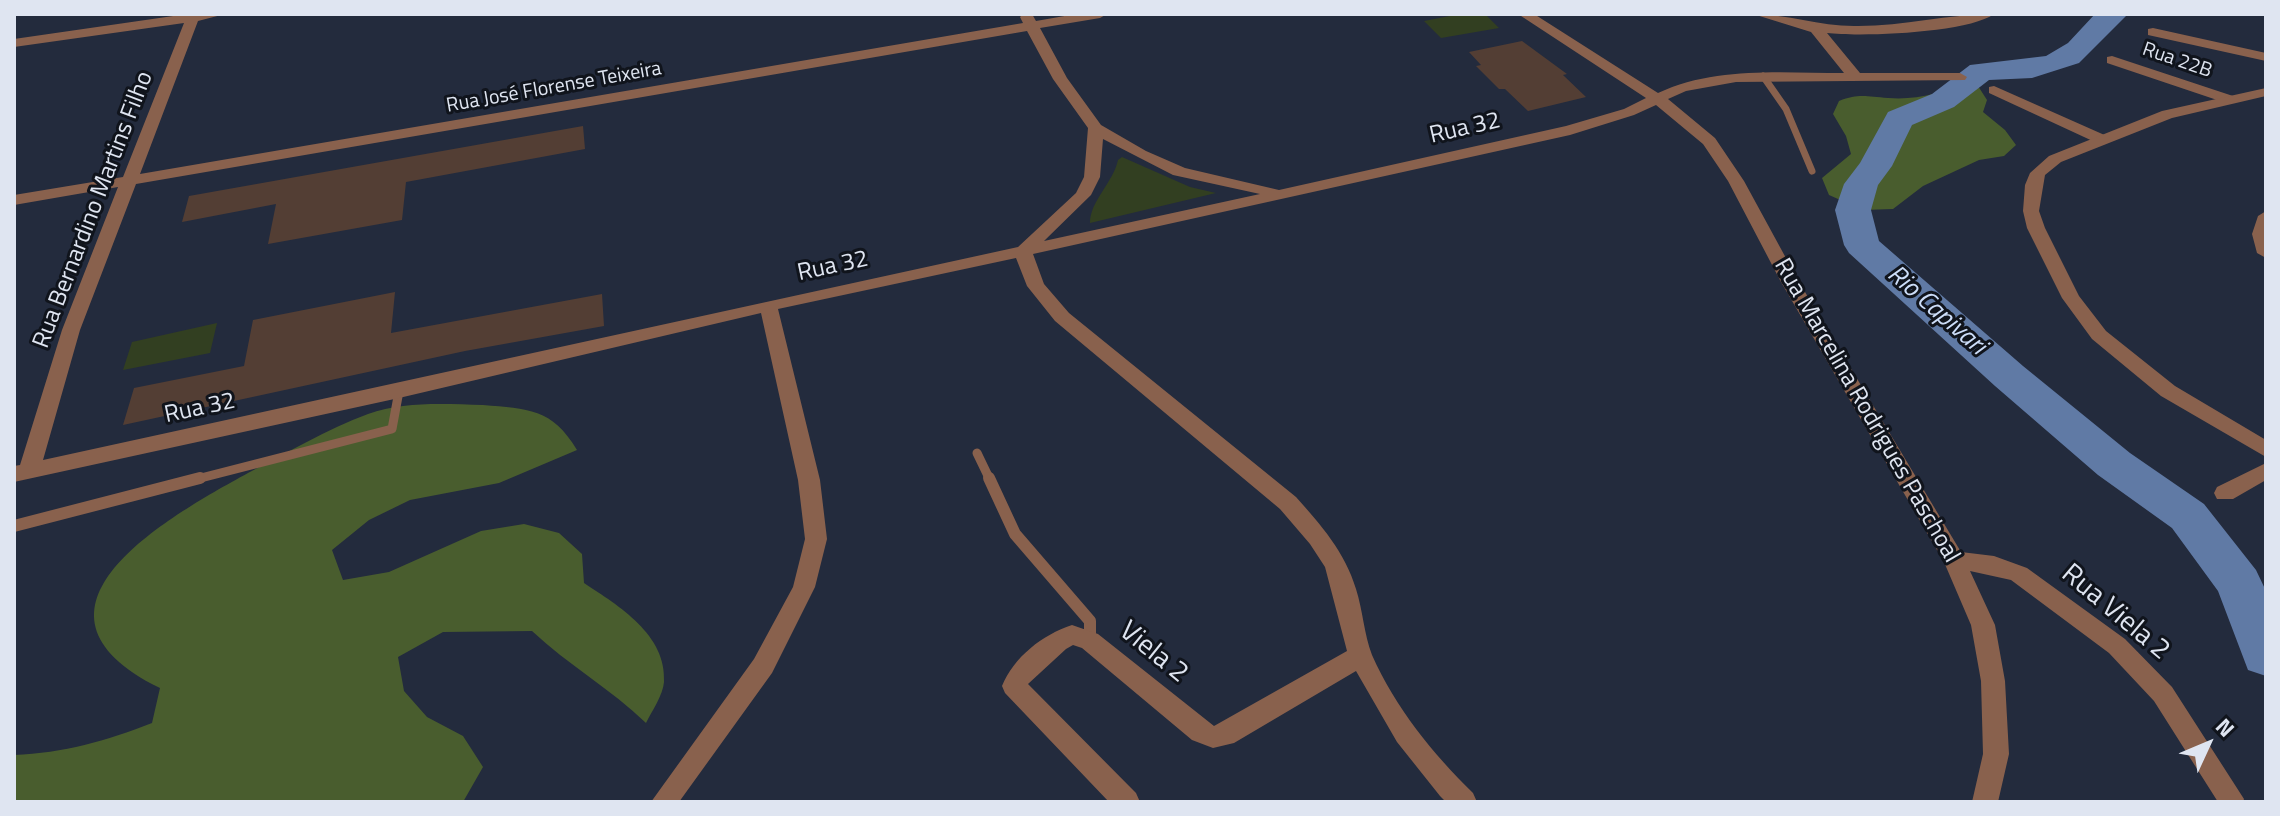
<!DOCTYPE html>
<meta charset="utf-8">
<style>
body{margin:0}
#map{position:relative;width:2280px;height:816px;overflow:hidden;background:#232b3d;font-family:"Titillium Web",sans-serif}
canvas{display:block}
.frame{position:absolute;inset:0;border:16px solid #dfe5f1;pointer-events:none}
.north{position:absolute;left:2168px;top:704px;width:80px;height:80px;-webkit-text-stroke:6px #10141c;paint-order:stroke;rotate:46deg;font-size:22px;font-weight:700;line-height:32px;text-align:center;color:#dfe5f1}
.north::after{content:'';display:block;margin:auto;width:28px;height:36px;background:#dfe5f1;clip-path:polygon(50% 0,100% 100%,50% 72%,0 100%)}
</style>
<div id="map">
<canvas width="2280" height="816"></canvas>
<div class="frame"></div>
<div class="north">N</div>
</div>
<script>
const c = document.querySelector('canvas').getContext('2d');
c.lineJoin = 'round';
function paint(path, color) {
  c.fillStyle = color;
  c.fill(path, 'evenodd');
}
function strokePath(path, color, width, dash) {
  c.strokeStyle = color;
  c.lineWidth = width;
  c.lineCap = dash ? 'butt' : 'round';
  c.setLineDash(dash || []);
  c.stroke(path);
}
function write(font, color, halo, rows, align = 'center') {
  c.font = font + ' "Titillium Web",sans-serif';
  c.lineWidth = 6;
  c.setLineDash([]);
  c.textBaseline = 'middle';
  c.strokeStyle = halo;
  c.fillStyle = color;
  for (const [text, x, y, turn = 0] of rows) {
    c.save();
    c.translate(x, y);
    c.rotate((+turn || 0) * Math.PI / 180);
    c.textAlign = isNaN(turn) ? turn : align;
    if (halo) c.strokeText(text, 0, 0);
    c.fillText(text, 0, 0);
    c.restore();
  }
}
paint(new Path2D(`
 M1460,14H1485L1499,28L1441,38L1424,21Z
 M1122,157L1190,187L1216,193L1090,223C1090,201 1113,183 1118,160Z
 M217,323L210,353L123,370L132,342Z`), '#323f21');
paint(new Path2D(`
 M1967,80L1978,86L1987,100L1983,112L2005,130L2016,145L2004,156L1979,160L1923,186L1893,209L1863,210L1829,195L1822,178L1851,154L1846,136L1833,114L1839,101C1860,93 1867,97 1888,98C1916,100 1943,94 1967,80Z
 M483,405C528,409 552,408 577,450L499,483L410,500L369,520L332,550L343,580L389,572L481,531L524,524L559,533L582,554L584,583C619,606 667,635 664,682C663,695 652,711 646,723C611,689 568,665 532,631L443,632L398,657L404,691L427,717L463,736L483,767L463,802H14V755C64,753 106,741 152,723L160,688C3,610 166,518 248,473C287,453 327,429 368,414C404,401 445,404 483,405Z`), '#495d2e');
paint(new Path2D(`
 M2095,14H2128L2079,63L2032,78L1989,80L1954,107L1912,125L1892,166L1878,185L1871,210L1879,241L2023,366L2130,453L2204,504L2256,570L2266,591V676L2248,670L2218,591L2172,528L2098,475L1995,386L1849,253L1844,245L1835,210L1844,184L1860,163L1888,112L1932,94L1970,65L2046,56L2068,43Z`), '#607aa5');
paint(new Path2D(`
 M1522,41L1567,74L1563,75L1586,97L1528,111L1505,89H1499L1476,66L1481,65L1469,52Z
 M583,126L585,149L406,182L402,220L268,244L276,204L182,222L189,196Z
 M395,292L391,333L602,294L604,326L465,351L123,425L134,388L244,366L253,320Z`), '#533e34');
strokePath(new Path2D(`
 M1763,76L1786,109L1812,171`), '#89614d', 7);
strokePath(new Path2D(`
 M977,453L990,480
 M193,480L392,429L399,391`), '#89614d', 9);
strokePath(new Path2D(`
 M989,478L1015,534L1090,621V641
 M14,526L200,478`), '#89614d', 12);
paint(new Path2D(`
 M187,14H225L198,21L140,174L1023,23L1020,17L1023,14H1032L1036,21L1076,14H1107L1100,18L1040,28L1067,78L1101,125L1146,151L1185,168L1279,190L1566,126L1624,109L1646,98L1518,14H1534L1658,93C1715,66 1783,73 1844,73L1811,32L1753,14C1788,14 1822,27 1858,26C1904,26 1948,14 1994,14C1968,33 1861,37 1827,33L1860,73H1960L1967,77L1965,80L1736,82L1686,91L1668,99L1715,138L1744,181L1799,282L1961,552L1994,556L2027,568L2125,639L2172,687L2244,799L2243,802H2218L2154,701L2109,653L2011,580L1970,571L1995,625L2005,681L2009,754L1998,802H1972L1983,754L1981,681L1971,625L1944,562L1781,282L1728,181L1703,144L1656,105L1634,115L1570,135L1033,254L1044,284L1069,313L1296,497C1321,525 1345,552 1356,589C1363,611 1364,634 1372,655C1395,707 1433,754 1473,793L1477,802H1446L1440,796L1397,742L1356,671L1234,743L1213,748L1192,740L1082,648L1073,645L1066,649L1028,684L1136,793L1140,802H1109L1005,693L1002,686C1014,657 1042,635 1072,625L1098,634L1214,726L1347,651L1325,567L1310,544L1280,509L1055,321L1027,286L1016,258L778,309L820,480L827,539L815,587L772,673L679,802H651L754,659L793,587L805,539L798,480L761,313L399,398L14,482V466L20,465L62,330L118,187L14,205V195L123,177L184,23L14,47V39ZM1027,31L1053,79L1088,128L1084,177L1076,193L1018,247L43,460L80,330L136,184ZM1103,139L1173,175L1260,194L1044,241L1091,195L1100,177Z
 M2153,28L2266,53V61L2148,35V29Z
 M2112,56L2233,96L2235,99L2228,103L2223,102L2107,63V57Z
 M1994,86L2109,137L2111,140L2103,145L2097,143L1989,93V87Z
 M2266,211V258L2257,253L2252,234L2258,216Z
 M2266,463V480L2233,499H2217L2214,493L2217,487Z`), '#89614d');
paint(new Path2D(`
 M2266,88V96L2172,118L2061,162L2045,175L2039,211L2045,228L2079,296L2106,331L2175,386L2266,440V457L2161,396L2092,339L2062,298L2027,228L2023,211L2025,185L2030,173L2049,156L2162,111Z`), '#89614d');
write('20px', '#dfe5f1', '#10141c', [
 ["Rua 22B",2177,61,19],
 ["Rua José Florense Teixeira",554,88,-10]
]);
write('24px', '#dfe5f1', '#10141c', [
 ["Rua 32",1465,129,-13],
 ["Rua Bernardino Martins Filho",94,210,-69],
 ["Rua 32",833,267,-12],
 ["Rua 32",200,409,-12],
 ["Rua Marcelina Rodrigues Paschoal",1866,411,60]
]);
write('italic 26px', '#ccddf8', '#10141c', [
 ["Rio Capivari",1936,311,41]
]);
write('28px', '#dfe5f1', '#10141c', [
 ["Rua Viela 2",2115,613,40],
 ["Viela 2",1153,653,39]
]);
</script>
